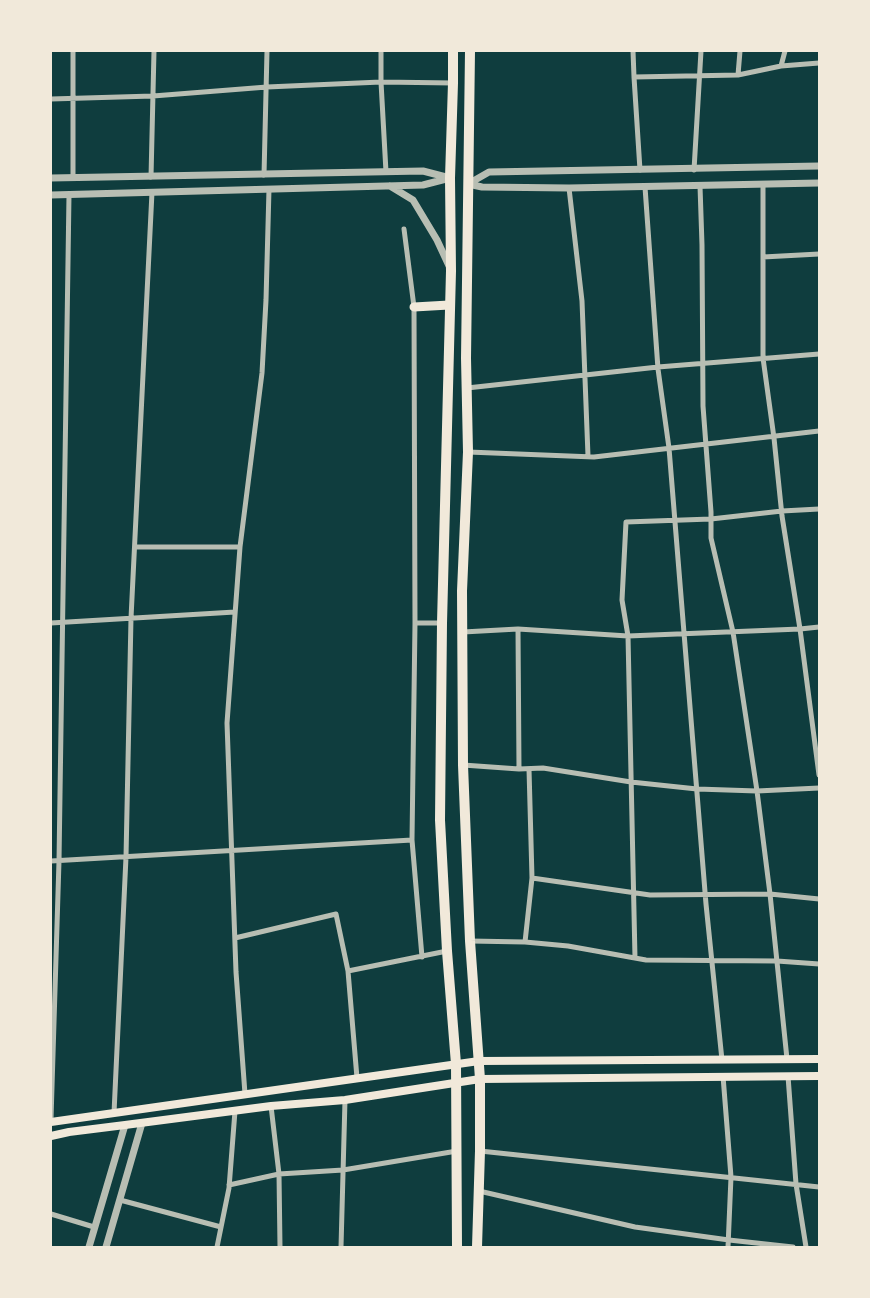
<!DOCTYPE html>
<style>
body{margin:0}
#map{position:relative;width:870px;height:1298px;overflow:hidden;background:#0f3d3e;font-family:"Archivo Narrow",sans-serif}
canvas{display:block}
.frame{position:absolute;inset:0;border:52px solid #f1e9da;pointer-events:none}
</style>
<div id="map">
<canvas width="870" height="1298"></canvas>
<div class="frame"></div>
</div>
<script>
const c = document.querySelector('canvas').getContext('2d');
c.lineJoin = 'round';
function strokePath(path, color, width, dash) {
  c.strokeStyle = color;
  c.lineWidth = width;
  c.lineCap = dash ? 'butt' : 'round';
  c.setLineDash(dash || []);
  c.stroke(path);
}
strokePath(new Path2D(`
 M381,51V82L386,172
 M633,51L634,77L640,170
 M781,66L785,51
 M738,75L740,51
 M634,77L738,75L781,66L819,63
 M51,99L153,96L267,87L381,82L453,83
 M694,170L701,51
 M264,175L267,51
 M151,177L154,51
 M73,178V51
 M763,184V358L774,438L782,516L800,629L819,775
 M700,186L702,245L703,406L711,512V538L733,632L757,791L770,894L787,1059
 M645,187L658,369L669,448L706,904L722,1060
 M569,188L582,301L588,456
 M404,229L414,307L415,623L412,840L422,957
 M763,257L819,254
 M467,388L658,367L819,354
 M468,452L594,457L819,431
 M136,547H240
 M51,623L235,612
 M415,623H442
 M518,629L519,769
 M463,632L518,629L628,636L800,629L819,627
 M463,765L519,769L543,768L631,782L697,789L757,791L819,788
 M51,861L412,840
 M532,878L650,895L770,894L819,899
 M235,938L336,914L348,971L357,1078
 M470,941L525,942L568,946L646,960L777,961L819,964
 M525,942L532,878L529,769
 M635,958L628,636L622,600L626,522L711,519L782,511L819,509
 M348,971L447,951
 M723,1076L731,1177L728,1247
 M788,1076L796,1184L806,1247
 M245,1094L236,972L227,723L240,547L262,373L266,300L269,189
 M271,1106L279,1174L280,1247
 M114,1113L126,857L131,618L152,192
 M51,1119L59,861L69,195
 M480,1151L819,1187
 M229,1185L279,1174L343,1170L457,1151
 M479,1191L635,1227L729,1240L793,1247
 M120,1200L221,1227
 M51,1214L94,1227
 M217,1247L229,1188L235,1111
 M341,1247L345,1100`), '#b8beb3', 5);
strokePath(new Path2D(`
 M51,178L423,171L450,178
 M468,184L489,172L819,166
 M468,184L482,187L569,188L819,183
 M390,186L413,200L437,240L450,268
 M51,195L423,185L450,178
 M89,1247L125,1125
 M106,1247L142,1123`), '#b8beb3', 7);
strokePath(new Path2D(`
 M51,1122L479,1061L819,1059
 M51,1136L69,1132L125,1125L271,1106L345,1100L480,1079L819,1076`), '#f1e9da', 8);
strokePath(new Path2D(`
 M414,307L449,305`), '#f1e9da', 9);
strokePath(new Path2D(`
 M453,51V83L450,178L451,271L442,623L440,820L447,951L456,1064L457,1247
 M470,51L466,358L468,452L462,591L463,765L470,941L480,1079V1151L477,1247`), '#f1e9da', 10);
</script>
